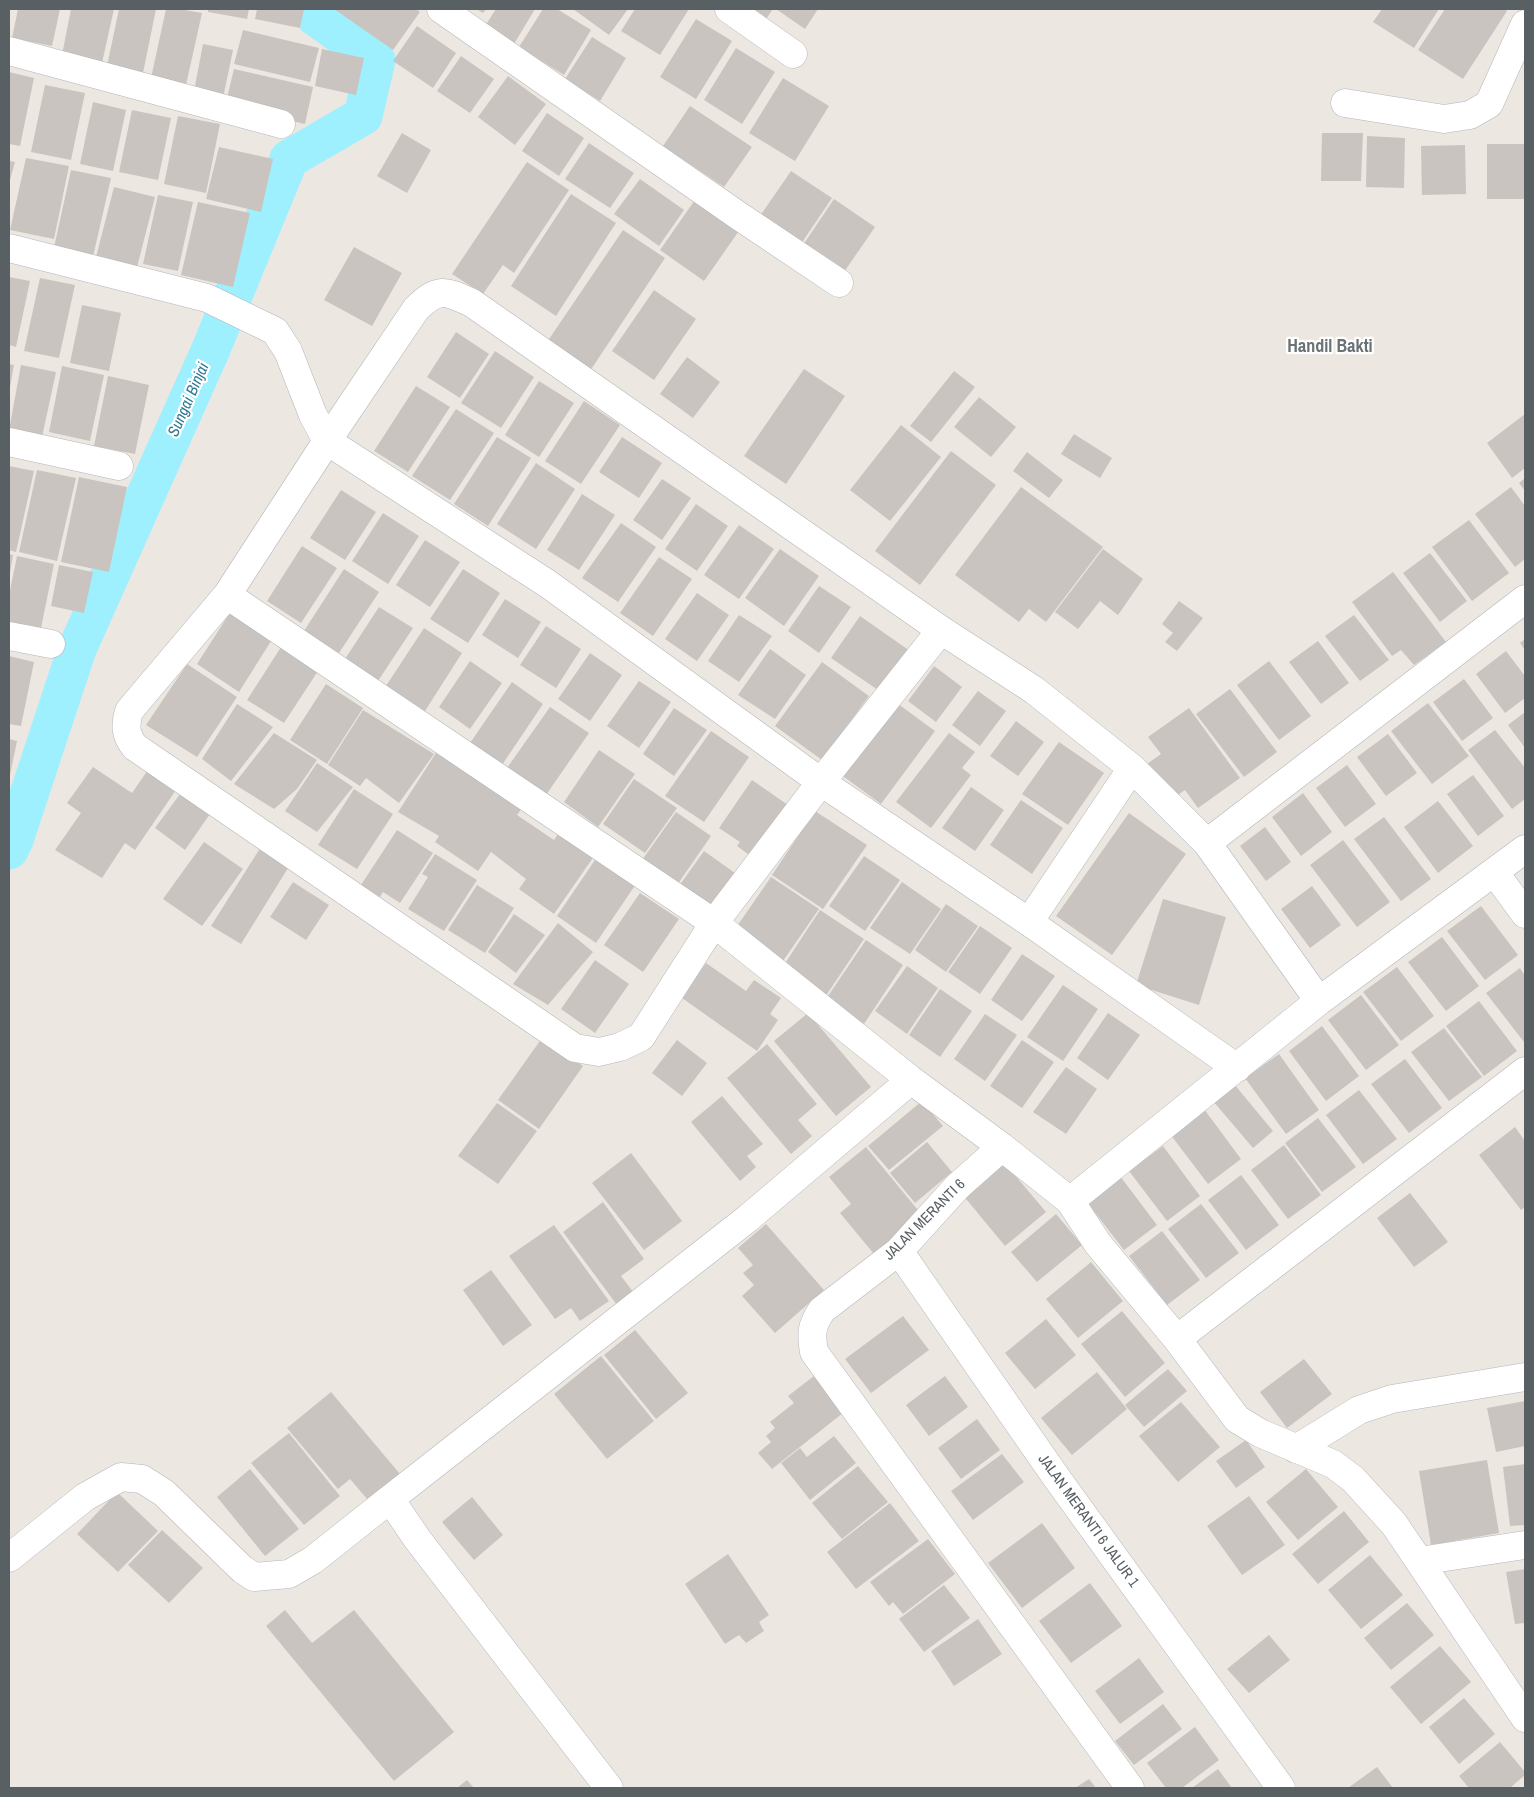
<!DOCTYPE html>
<style>
body{margin:0}
#map{position:relative;width:1534px;height:1797px;overflow:hidden;background:#ede7e1;font-family:"Archivo Narrow",sans-serif}
canvas{display:block}
.frame{position:absolute;inset:0;border:10px solid #596063;pointer-events:none}
</style>
<div id="map">
<canvas width="1534" height="1797"></canvas>
<div class="frame"></div>
</div>
<script>
const c = document.querySelector('canvas').getContext('2d');
c.lineJoin = 'round';
function strokePath(path, color, width, dash) {
  c.strokeStyle = color;
  c.lineWidth = width;
  c.lineCap = dash ? 'butt' : 'round';
  c.setLineDash(dash || []);
  c.stroke(path);
}
function paint(path, color) {
  c.fillStyle = color;
  c.fill(path, 'evenodd');
}
function write(font, color, halo, rows, align = 'center') {
  c.font = font + ' "Archivo Narrow",sans-serif';
  c.lineWidth = 4.5;
  c.setLineDash([]);
  c.textBaseline = 'middle';
  c.strokeStyle = halo;
  c.fillStyle = color;
  for (const [text, x, y, turn = 0] of rows) {
    c.save();
    c.translate(x, y);
    c.rotate((+turn || 0) * Math.PI / 180);
    c.textAlign = isNaN(turn) ? turn : align;
    if (halo) c.strokeText(text, 0, 0);
    c.fillText(text, 0, 0);
    c.restore();
  }
}
strokePath(new Path2D(`
 M9,850L14,840L77,649L211,349L289,159L363,116L376,60L316,17L314,9`), '#9ff0ff', 39);
paint(new Path2D(`
 M18,9H60L52,46L12,38Z
 M71,9H114L102,63L62,55Z
 M119,9H156L143,73L107,66Z
 M166,9H179L202,13L186,85L151,78Z
 M208,9H249L247,19L208,12Z
 M257,9H304L300,28L255,19Z
 M334,9H416L420,12L393,50Z
 M476,9H486L483,13Z
 M496,9H535L514,44L485,26Z
 M543,9H557L591,30L564,75L519,47Z
 M573,9H628L609,35Z
 M635,9H689L660,55L621,31Z
 M751,9H773L766,19Z
 M776,9H818L805,29Z
 M1382,9H1439L1414,48L1373,22Z
 M1445,9H1504L1507,11L1463,79L1418,50Z
 M696,19L732,41L696,99L660,77Z
 M417,26L456,53L433,88L393,61Z
 M243,30L319,48L310,82L234,64Z
 M592,37L626,58L600,101L565,79Z
 M203,44L233,50L223,98L194,91Z
 M736,48L775,72L742,124L704,100Z
 M322,49L364,58L356,95L315,86Z
 M461,56L494,79L470,113L437,91Z
 M234,69L313,87L305,124L225,106Z
 M9,72L34,78L20,146L9,144Z
 M508,76L546,104L515,145L478,117Z
 M783,78L829,106L795,161L749,133Z
 M45,85L85,93L71,160L31,152Z
 M93,102L126,110L113,171L80,164Z
 M690,106L752,147L724,187L663,146Z
 M132,110L171,118L158,180L119,172Z
 M547,113L584,138L559,176L522,151Z
 M178,116L220,124L206,193L164,184Z
 M402,133L431,150L407,193L377,176Z
 M1322,133H1363L1361,181H1321Z
 M1367,136L1405,138L1404,188L1366,187Z
 M589,143L634,173L610,208L565,179Z
 M1487,144H1524V199H1487Z
 M1465,145L1466,194L1422,195L1421,146Z
 M219,147L273,159L261,212L206,199Z
 M26,158L69,166L54,239L10,230Z
 M9,161L15,162L9,184Z
 M527,162L569,190L514,273L503,265L483,294L452,274Z
 M71,170L111,178L92,261L53,252Z
 M791,171L832,198L801,244L760,216Z
 M640,179L684,210L659,246L614,214Z
 M114,187L155,197L136,271L95,261Z
 M571,194L616,223L556,316L511,286Z
 M158,195L193,202L178,271L143,264Z
 M697,197L741,228L704,281L660,250Z
 M834,199L875,227L842,275L801,248Z
 M198,202L250,213L233,287L181,275Z
 M623,230L665,258L588,374L545,345Z
 M354,247L402,273L372,326L324,300Z
 M9,277L30,281L16,347L9,345Z
 M40,278L75,285L59,358L24,351Z
 M654,290L696,319L654,380L612,351Z
 M82,305L121,313L109,371L70,363Z
 M456,332L489,354L460,398L427,377Z
 M495,351L534,377L501,428L461,403Z
 M687,357L720,382L693,418L660,394Z
 M9,364L14,365L10,387H9Z
 M21,365L56,372L42,437L9,430Z
 M62,366L104,375L90,441L49,432Z
 M804,369L845,396L786,484L744,456Z
 M954,371L975,387L931,442L910,426Z
 M108,376L149,385L135,454L94,446Z
 M539,381L574,403L539,457L505,435Z
 M416,386L450,407L408,472L374,451Z
 M979,397L1016,427L991,457L954,427Z
 M584,401L620,425L581,484L545,461Z
 M456,409L494,433L450,500L412,476Z
 M1525,414V468L1512,478L1487,443Z
 M901,425L941,457L890,521L850,490Z
 M1074,434L1112,458L1100,478L1061,454Z
 M497,437L531,458L488,526L454,504Z
 M622,437L662,463L639,498L599,472Z
 M951,451L996,485L920,585L875,551Z
 M1027,452L1063,480L1049,498L1013,471Z
 M536,463L575,489L536,549L497,524Z
 M9,466L34,471L16,552L9,550Z
 M37,470L76,478L57,561L19,552Z
 M79,477L127,487L109,572L61,562Z
 M1525,478V491L1519,483Z
 M662,479L691,498L662,540L633,520Z
 M1021,487L1103,547L1046,622L1029,609L1019,622L955,575Z
 M1511,487L1525,506V559L1515,567L1475,514Z
 M341,490L376,512L345,560L310,538Z
 M582,494L615,515L579,570L547,550Z
 M696,504L728,526L697,571L665,549Z
 M383,513L419,536L388,584L352,561Z
 M1469,520L1509,573L1472,601L1432,547Z
 M621,523L656,547L618,602L582,578Z
 M739,525L774,549L739,599L704,575Z
 M425,540L460,562L430,607L396,585Z
 M302,546L337,568L301,623L267,601Z
 M780,549L819,576L784,626L745,598Z
 M1103,549L1143,579L1118,615L1100,601L1078,629L1055,612Z
 M1430,553L1467,601L1440,622L1403,573Z
 M9,554L13,555L10,573H9Z
 M17,556L54,564L39,638L9,632V595Z
 M659,557L692,579L653,636L620,613Z
 M59,565L93,572L84,613L51,606Z
 M344,569L379,592L339,653L304,631Z
 M463,569L500,593L468,643L430,619Z
 M1393,572L1446,642L1414,665L1401,650L1392,656L1352,602Z
 M819,586L851,607L819,653L788,631Z
 M697,593L729,615L697,661L665,639Z
 M505,599L541,622L518,658L482,635Z
 M1179,601L1203,618L1177,651L1165,642L1173,633L1162,624Z
 M379,607L413,628L376,684L343,662Z
 M231,611L273,638L239,692L197,664Z
 M739,615L772,636L739,682L708,661Z
 M1354,615L1389,660L1360,681L1325,636Z
 M860,616L910,651L881,692L831,658Z
 M546,626L581,649L556,688L520,665Z
 M424,628L462,653L425,711L386,686Z
 M1525,639V650L1520,643Z
 M1318,641L1349,683L1321,704L1289,662Z
 M283,644L320,668L284,723L247,700Z
 M770,649L806,675L775,719L738,695Z
 M1506,651L1525,676V698L1505,713L1476,674Z
 M590,653L622,675L590,721L558,699Z
 M9,656L34,662L21,726L9,724Z
 M470,661L502,683L470,729L439,707Z
 M1269,661L1311,716L1279,740L1237,685Z
 M822,662L869,696L822,760L775,726Z
 M187,664L237,697L197,757L146,725Z
 M934,666L962,687L936,722L908,701Z
 M1464,679L1493,718L1462,741L1433,702Z
 M639,681L671,702L639,748L607,726Z
 M512,682L543,704L502,765L470,743Z
 M326,684L363,708L327,764L290,740Z
 M1230,689L1277,752L1244,777L1196,714Z
 M978,691L1006,711L980,746L952,725Z
 M890,698L935,731L881,804L836,771Z
 M1428,703L1469,756L1432,784L1391,731Z
 M237,704L273,727L231,781L202,759Z
 M550,707L589,733L546,795L507,768Z
 M674,708L707,730L674,776L643,754Z
 M1189,708L1240,778L1198,808L1185,790L1172,799L1147,764L1161,754L1148,737Z
 M363,710L434,754L399,803L366,778L360,786L328,765Z
 M1525,712V748L1508,725Z
 M1016,721L1044,742L1018,776L990,756Z
 M1495,730L1525,768V799L1512,809L1468,750Z
 M711,731L749,757L704,822L665,796Z
 M274,733L317,760L297,789L274,809L234,784Z
 M949,733L975,752L962,768L971,775L931,828L896,802Z
 M1388,734L1417,773L1386,796L1357,757Z
 M9,739L17,741L10,775H9Z
 M1059,742L1104,773L1068,825L1022,794Z
 M599,750L635,774L598,827L564,802Z
 M436,753L479,779L522,808L517,815L554,840L562,828L597,852L554,914L519,889L526,879L491,852L478,871L435,842L439,836L398,812Z
 M317,763L353,787L317,832L285,811Z
 M1347,765L1376,804L1345,827L1316,788Z
 M93,767L132,793L150,767L178,787L135,850L125,843L102,878L55,850L81,813L67,803Z
 M1473,775L1504,816L1478,836L1447,794Z
 M634,779L677,808L645,853L603,824Z
 M752,780L788,805L752,857L737,846L740,842L719,828Z
 M971,787L1004,810L975,851L942,828Z
 M354,789L393,814L357,869L318,845Z
 M183,790L212,811L185,850L155,828Z
 M1303,793L1332,832L1301,856L1272,817Z
 M1021,800L1063,828L1032,874L990,845Z
 M1438,801L1473,846L1438,873L1404,827Z
 M815,811L867,845L823,909L772,875Z
 M676,812L711,836L675,888L640,863Z
 M1129,813L1186,854L1112,955L1056,916Z
 M1384,817L1431,879L1401,901L1354,839Z
 M1265,827L1291,862L1266,881L1240,846Z
 M397,830L433,853L400,903L383,892L380,897L361,885Z
 M1343,840L1390,902L1357,927L1310,865Z
 M204,842L243,869L202,926L163,899Z
 M264,842L293,860L241,944L211,926Z
 M704,851L735,873L711,908L679,886Z
 M435,854L477,880L444,931L408,909L428,877L422,874Z
 M599,854L638,881L596,943L557,916Z
 M864,856L900,880L865,931L829,906Z
 M771,877L819,909L783,961L735,929Z
 M293,882L329,905L306,940L270,917Z
 M902,882L941,909L910,954L870,928Z
 M477,885L514,908L485,953L448,930Z
 M1312,886L1341,925L1310,948L1281,909Z
 M640,893L679,919L643,972L604,945Z
 M1163,899L1226,917L1199,1005L1136,985Z
 M946,904L978,926L946,972L915,950Z
 M1481,906L1518,955L1485,980L1447,931Z
 M820,910L864,939L823,1000L780,971Z
 M514,914L545,935L516,973L488,952Z
 M558,923L593,952L548,1005L513,984Z
 M980,926L1012,948L980,994L948,972Z
 M1442,937L1479,986L1446,1011L1408,962Z
 M866,940L903,965L864,1024L826,999Z
 M1022,954L1055,976L1022,1021L991,1000Z
 M595,960L629,984L595,1033L561,1009Z
 M706,963L746,991L754,980L781,998L770,1014L778,1020L757,1051L682,998Z
 M907,966L938,988L907,1034L875,1011Z
 M1397,967L1434,1016L1401,1041L1363,992Z
 M1520,968L1525,976V1041L1524,1042L1486,993Z
 M1063,985L1098,1009L1063,1061L1027,1037Z
 M940,989L972,1011L940,1057L909,1035Z
 M1361,995L1399,1045L1366,1070L1328,1020Z
 M1479,1001L1517,1051L1484,1076L1446,1026Z
 M808,1013L871,1087L836,1116L774,1041Z
 M1108,1013L1140,1035L1108,1080L1077,1058Z
 M985,1014L1017,1035L985,1081L954,1059Z
 M1322,1026L1359,1076L1326,1101L1289,1051Z
 M1444,1028L1482,1077L1449,1101L1411,1052Z
 M542,1038L583,1066L539,1129L498,1100Z
 M677,1040L707,1063L682,1096L652,1073Z
 M1022,1040L1054,1062L1022,1108L990,1086Z
 M767,1044L817,1104L798,1120L812,1136L791,1154L727,1078Z
 M1279,1054L1319,1110L1286,1134L1245,1078Z
 M1405,1059L1442,1108L1409,1133L1371,1084Z
 M1066,1067L1097,1089L1066,1134L1033,1112Z
 M1234,1084L1273,1131L1253,1148L1213,1101Z
 M1359,1090L1397,1139L1363,1164L1326,1115Z
 M722,1096L763,1144L747,1156L756,1167L740,1181L691,1122Z
 M922,1101L943,1126L889,1170L868,1146Z
 M497,1103L537,1131L498,1184L458,1156Z
 M1204,1109L1241,1159L1208,1184L1170,1134Z
 M1318,1118L1356,1167L1322,1192L1285,1143Z
 M1515,1127L1525,1141V1207L1521,1210L1479,1155Z
 M927,1142L952,1172L915,1203L890,1173Z
 M1284,1145L1321,1195L1288,1219L1251,1170Z
 M1163,1146L1200,1196L1167,1221L1129,1171Z
 M866,1147L922,1215L874,1254L840,1213L851,1204L829,1177Z
 M631,1153L682,1221L644,1250L592,1183Z
 M1003,1161L1046,1212L1005,1246L962,1194Z
 M1241,1175L1279,1225L1246,1250L1208,1200Z
 M1120,1176L1157,1225L1124,1250L1086,1201Z
 M1410,1193L1448,1242L1414,1267L1377,1218Z
 M603,1202L644,1259L621,1276L634,1293L617,1305L563,1232Z
 M1201,1204L1239,1253L1206,1278L1168,1229Z
 M1056,1214L1082,1245L1037,1282L1011,1252Z
 M766,1224L824,1290L775,1333L742,1296L754,1285L743,1273L753,1265L738,1248Z
 M554,1225L609,1301L580,1321L571,1308L555,1319L509,1256Z
 M1162,1231L1200,1280L1167,1305L1129,1256Z
 M1091,1262L1123,1301L1078,1338L1046,1299Z
 M491,1270L532,1325L503,1346L463,1290Z
 M1122,1311L1165,1363L1125,1397L1081,1344Z
 M903,1316L929,1350L871,1393L845,1359Z
 M1046,1319L1076,1355L1035,1389L1005,1353Z
 M635,1330L688,1393L656,1419L604,1355Z
 M601,1356L654,1421L607,1459L554,1394Z
 M1304,1359L1332,1394L1287,1428L1260,1392Z
 M1168,1369L1187,1391L1144,1427L1125,1405Z
 M1097,1372L1127,1409L1072,1455L1041,1418Z
 M814,1376L843,1413L772,1469L758,1453L771,1442L766,1436L775,1428L770,1422L794,1403L788,1396Z
 M945,1376L968,1407L929,1436L906,1405Z
 M331,1392L400,1474L368,1500L350,1479L338,1489L287,1428Z
 M1525,1401V1446L1496,1452L1487,1408Z
 M1181,1402L1220,1447L1178,1482L1139,1436Z
 M977,1419L1000,1450L961,1479L938,1448Z
 M289,1433L340,1496L304,1525L251,1463Z
 M834,1436L856,1463L810,1500L781,1463L800,1448L807,1457Z
 M1246,1440L1265,1467L1236,1488L1216,1461Z
 M1002,1454L1024,1482L973,1520L951,1491Z
 M1487,1460L1499,1533L1431,1545L1419,1471Z
 M1525,1464V1525L1510,1526L1503,1467Z
 M858,1466L888,1502L842,1539L812,1503Z
 M250,1469L299,1529L265,1556L217,1497Z
 M1306,1469L1338,1507L1298,1540L1266,1502Z
 M117,1492L158,1531L118,1572L77,1534Z
 M1249,1496L1285,1545L1242,1575L1207,1526Z
 M472,1497L503,1535L474,1560L442,1522Z
 M890,1503L919,1541L856,1589L827,1552Z
 M1344,1511L1369,1542L1318,1584L1292,1554Z
 M1042,1523L1075,1568L1022,1608L988,1563Z
 M162,1530L203,1568L169,1603L128,1565Z
 M928,1539L955,1574L903,1614L893,1602L889,1606L870,1582Z
 M728,1554L769,1615L759,1622L764,1631L746,1643L739,1635L725,1644L685,1584Z
 M1370,1555L1403,1595L1361,1629L1328,1590Z
 M1525,1569V1623L1515,1624L1506,1572Z
 M1090,1583L1122,1626L1071,1663L1039,1621Z
 M944,1585L970,1618L924,1652L899,1619Z
 M1407,1603L1434,1635L1391,1670L1364,1638Z
 M285,1610L312,1643L354,1610L454,1732L394,1781L266,1626Z
 M978,1619L1002,1654L954,1686L931,1651Z
 M1269,1635L1290,1660L1249,1693L1227,1669Z
 M1440,1646L1471,1682L1421,1724L1390,1687Z
 M1139,1658L1164,1692L1120,1724L1095,1691Z
 M1464,1698L1495,1734L1459,1764L1429,1727Z
 M1163,1704L1182,1729L1134,1765L1115,1741Z
 M1195,1727L1219,1760L1182,1788H1166L1147,1763Z
 M1500,1742L1525,1772V1775L1510,1788H1469L1459,1776Z
 M1377,1767L1393,1788H1348Z
 M1218,1769L1232,1788H1192Z
 M1089,1779L1096,1788H1075Z
 M467,1780L474,1788H457Z`), '#cac4c0');
const minor = new Path2D(`
 M441,9L739,216L839,283
 M729,9L793,54
 M9,51L281,124
 M1345,103L1444,119L1470,115L1489,104L1525,24
 M9,248L207,298L275,331L288,351L313,415L327,441L548,584L821,782L1029,922L1237,1068
 M9,442L119,466
 M227,595L714,923L911,1080L1002,1147L1070,1201L1098,1244L1177,1339L1237,1419L1260,1433L1333,1464L1353,1479L1394,1524L1525,1718
 M941,630L821,782L714,923L641,1037L620,1047L599,1052L575,1048L135,747C125,735 125,725 129,711L227,595L327,441L416,309C439,286 446,291 472,303L941,630L1034,690L1132,768L1207,843L1319,1001
 M9,636L51,644
 M1207,843L1525,599
 M1495,873L1525,914
 M1029,922L1132,768
 M1002,1147L958,1186L899,1251L822,1310C811,1326 811,1334 814,1352L1130,1788
 M1070,1201L1319,1001L1525,849
 M899,1251L1056,1477L1281,1788
 M1177,1339L1525,1071
 M1296,1449L1359,1410L1392,1399L1525,1377
 M9,1558L85,1497L121,1477L142,1479L164,1493L242,1569L254,1577L289,1574L313,1560L390,1499
 M1419,1561L1525,1545
 M609,1788L418,1540L390,1499L747,1219L911,1080`);
strokePath(minor, '#b2b6b9', 29);
strokePath(minor, '#fff', 28);
write('15px', '#596063', '#fff', [
 ["JALAN MERANTI 6",925,1220,-45],
 ["JALAN MERANTI 6 JALUR 1",1088,1521,54]
]);
write('italic 16px', '#2e7a92', '#fff', [
 ["Sungai Binjai",189,400,-66]
]);
write('bold 18px', '#6a7275', '#fff', [
 ["Handil Bakti",1330,347]
]);
</script>
